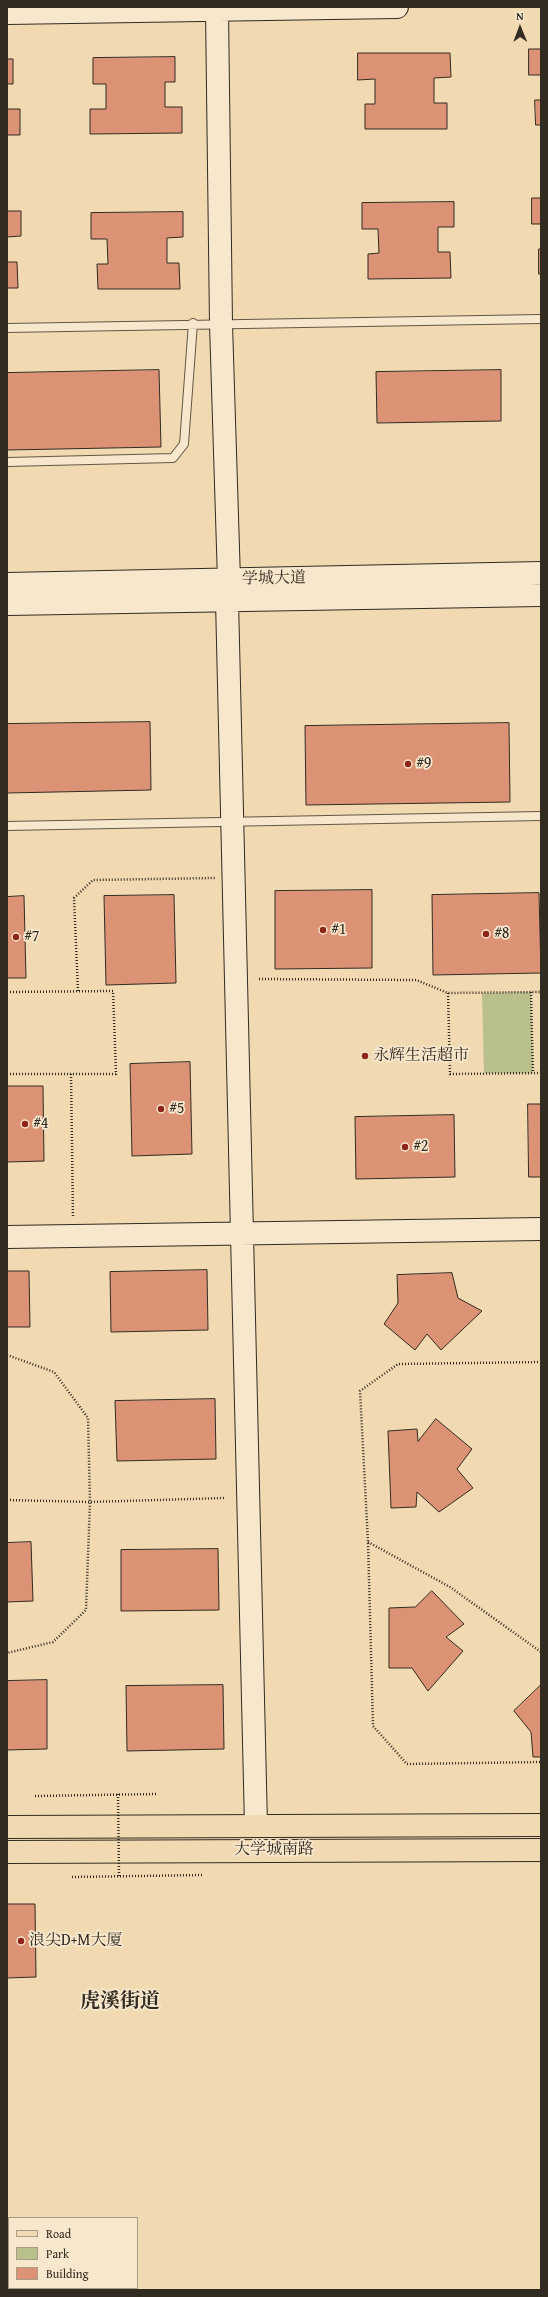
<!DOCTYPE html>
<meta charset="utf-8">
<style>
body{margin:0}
#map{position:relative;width:548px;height:2297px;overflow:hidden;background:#f1dab2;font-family:"Gentium Book Plus",serif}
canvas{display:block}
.frame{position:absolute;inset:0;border:8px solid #322b21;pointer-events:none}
.legend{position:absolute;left:8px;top:2217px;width:130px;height:72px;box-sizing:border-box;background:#f6e7cd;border:1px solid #a89c88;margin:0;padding:5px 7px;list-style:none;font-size:12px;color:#322b21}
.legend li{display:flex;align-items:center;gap:8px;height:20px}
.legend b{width:20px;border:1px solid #a89c88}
.north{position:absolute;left:500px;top:8px;width:40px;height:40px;-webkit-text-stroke:3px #f6e7cd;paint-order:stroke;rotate:359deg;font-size:11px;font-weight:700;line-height:16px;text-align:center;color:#322b21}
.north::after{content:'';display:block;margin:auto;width:14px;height:18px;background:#322b21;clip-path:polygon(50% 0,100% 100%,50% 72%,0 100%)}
</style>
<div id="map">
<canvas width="548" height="2297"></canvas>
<div class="frame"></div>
<ul class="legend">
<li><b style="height:5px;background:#f1dab2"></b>Road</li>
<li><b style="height:11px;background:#bac08c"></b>Park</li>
<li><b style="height:11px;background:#db9275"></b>Building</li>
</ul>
<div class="north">N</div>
</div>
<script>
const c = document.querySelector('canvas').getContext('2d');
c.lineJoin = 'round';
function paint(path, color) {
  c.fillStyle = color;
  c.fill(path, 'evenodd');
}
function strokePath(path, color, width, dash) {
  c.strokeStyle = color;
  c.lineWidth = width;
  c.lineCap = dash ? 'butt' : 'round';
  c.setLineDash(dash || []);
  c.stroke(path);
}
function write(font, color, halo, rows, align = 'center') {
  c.font = font + ' "Gentium Book Plus","Noto Serif SC",serif';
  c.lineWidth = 3.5;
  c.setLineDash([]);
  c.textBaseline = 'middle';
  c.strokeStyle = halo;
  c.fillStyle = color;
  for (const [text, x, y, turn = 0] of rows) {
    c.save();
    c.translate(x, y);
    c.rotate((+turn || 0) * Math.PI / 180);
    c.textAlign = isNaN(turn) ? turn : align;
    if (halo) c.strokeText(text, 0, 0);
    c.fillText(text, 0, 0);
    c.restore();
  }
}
paint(new Path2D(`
 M531,992L533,1073H484L482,993Z`), '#bac08c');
const building = new Path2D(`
 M529,49H541V75H529Z
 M358,53H450L451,77L434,78V103H447V129H365V104H375V79L358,80Z
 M175,57V82H165V107H182V133L90,134V109H106V84H93V58Z
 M7,59H13V84H7Z
 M535,100H541V125H536Z
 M7,109H20V135H7Z
 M532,198H541V224H532Z
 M454,202V227H438V252H450L451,278L368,279V254L379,253L378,229H362V203Z
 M7,211H21V236L7,237Z
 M183,212V237L167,238V263H179L180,289H98L97,264H108L107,239H91V213Z
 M539,249H541V274H539Z
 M7,262H17L18,288H7Z
 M159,370L161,447L7,450V373Z
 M501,370V421L377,423L376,372Z
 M150,722L151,790L7,793V724Z
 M509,723L510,802L306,805L305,726Z
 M372,890V968L275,969V891Z
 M539,893L541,973L433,975L432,895Z
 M174,895L176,983L106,985L104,896Z
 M24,896L26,978H7V897Z
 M190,1062L192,1154L132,1156L130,1064Z
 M7,1086H43L44,1161L7,1162Z
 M528,1104H541V1177H529Z
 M454,1115L455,1177L356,1179L355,1117Z
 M207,1270L208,1330L111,1332L110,1272Z
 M7,1271H29L30,1327H7Z
 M452,1273L458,1298L482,1311L441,1350L427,1334L415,1350L384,1324L398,1303L397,1275Z
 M215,1399L216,1459L117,1461L115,1401Z
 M436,1419L472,1449L457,1469L473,1488L439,1512L417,1492L416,1507L391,1508L388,1431L417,1429L418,1441Z
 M31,1542L33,1601L7,1602V1543Z
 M218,1549L219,1610L121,1611V1550Z
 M432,1591L464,1624L446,1637L463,1651L428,1691L412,1668H389V1608L415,1607Z
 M47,1680V1749L7,1750V1681Z
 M223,1685L224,1749L127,1751L126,1686Z
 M541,1685V1757H533L531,1732L514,1711Z
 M7,1904H35L36,1977L7,1978Z`);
paint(building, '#db9275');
strokePath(building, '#322b21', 1);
const lane = new Path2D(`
 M7,328L541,319
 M7,462L173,458L184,444L193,323
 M7,826L541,816`);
const secondary = new Path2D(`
 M217,10L221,324L229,580L227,600L256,1826
 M7,13L397,7
 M7,584L541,573
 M7,604L541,595
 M7,1237L541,1229`);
const primary = new Path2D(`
 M7,1827L541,1825
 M7,1852L541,1850`);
strokePath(lane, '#625745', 10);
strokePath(secondary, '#322b21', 24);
strokePath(primary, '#322b21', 24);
strokePath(new Path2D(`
 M259,979L416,980L448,993L541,992
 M78,991L74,898L93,880L215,878
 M7,992L113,991L116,1074H7
 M531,992L533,1073
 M448,993L450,1074L541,1073
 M71,1074L73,1217
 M7,1355L54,1372L88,1418L90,1502L86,1610L53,1642L7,1653
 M541,1362L398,1364L360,1391L368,1542L373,1726L407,1764L541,1762
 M7,1500L90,1502L224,1498
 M368,1542L450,1587L541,1652
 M35,1796L157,1794
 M72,1877L202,1875`), '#322b21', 2.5, [1, 2]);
strokePath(lane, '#f6e7cd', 8);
strokePath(secondary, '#f6e7cd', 22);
strokePath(primary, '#f1dab2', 22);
strokePath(new Path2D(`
 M118,1794L119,1876`), '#322b21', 2.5, [1, 2]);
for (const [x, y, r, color] of [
 [408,764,4,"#8f2418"],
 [323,930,4,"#8f2418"],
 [486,934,4,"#8f2418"],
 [16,937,4,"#8f2418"],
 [365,1056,4,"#8f2418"],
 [161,1109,4,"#8f2418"],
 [25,1124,4,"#8f2418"],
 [405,1147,4,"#8f2418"],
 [21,1941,4,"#8f2418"]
]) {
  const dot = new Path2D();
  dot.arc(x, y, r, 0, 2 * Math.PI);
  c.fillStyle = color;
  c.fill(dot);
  strokePath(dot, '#f6e7cd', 1.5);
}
write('16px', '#322b21', '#f6e7cd', [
 ["学城大道",274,579,-1],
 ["大学城南路",274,1850]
]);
write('16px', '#322b21', '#f6e7cd', [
 ["#9",416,764],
 ["#1",331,930],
 ["#8",494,934],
 ["#7",24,937],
 ["永辉生活超市",373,1056],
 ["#5",169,1109],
 ["#4",33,1124],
 ["#2",413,1147],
 ["浪尖D+M大厦",29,1941]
], 'left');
write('bold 20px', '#322b21', '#f6e7cd', [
 ["虎溪街道",120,2002]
]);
</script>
